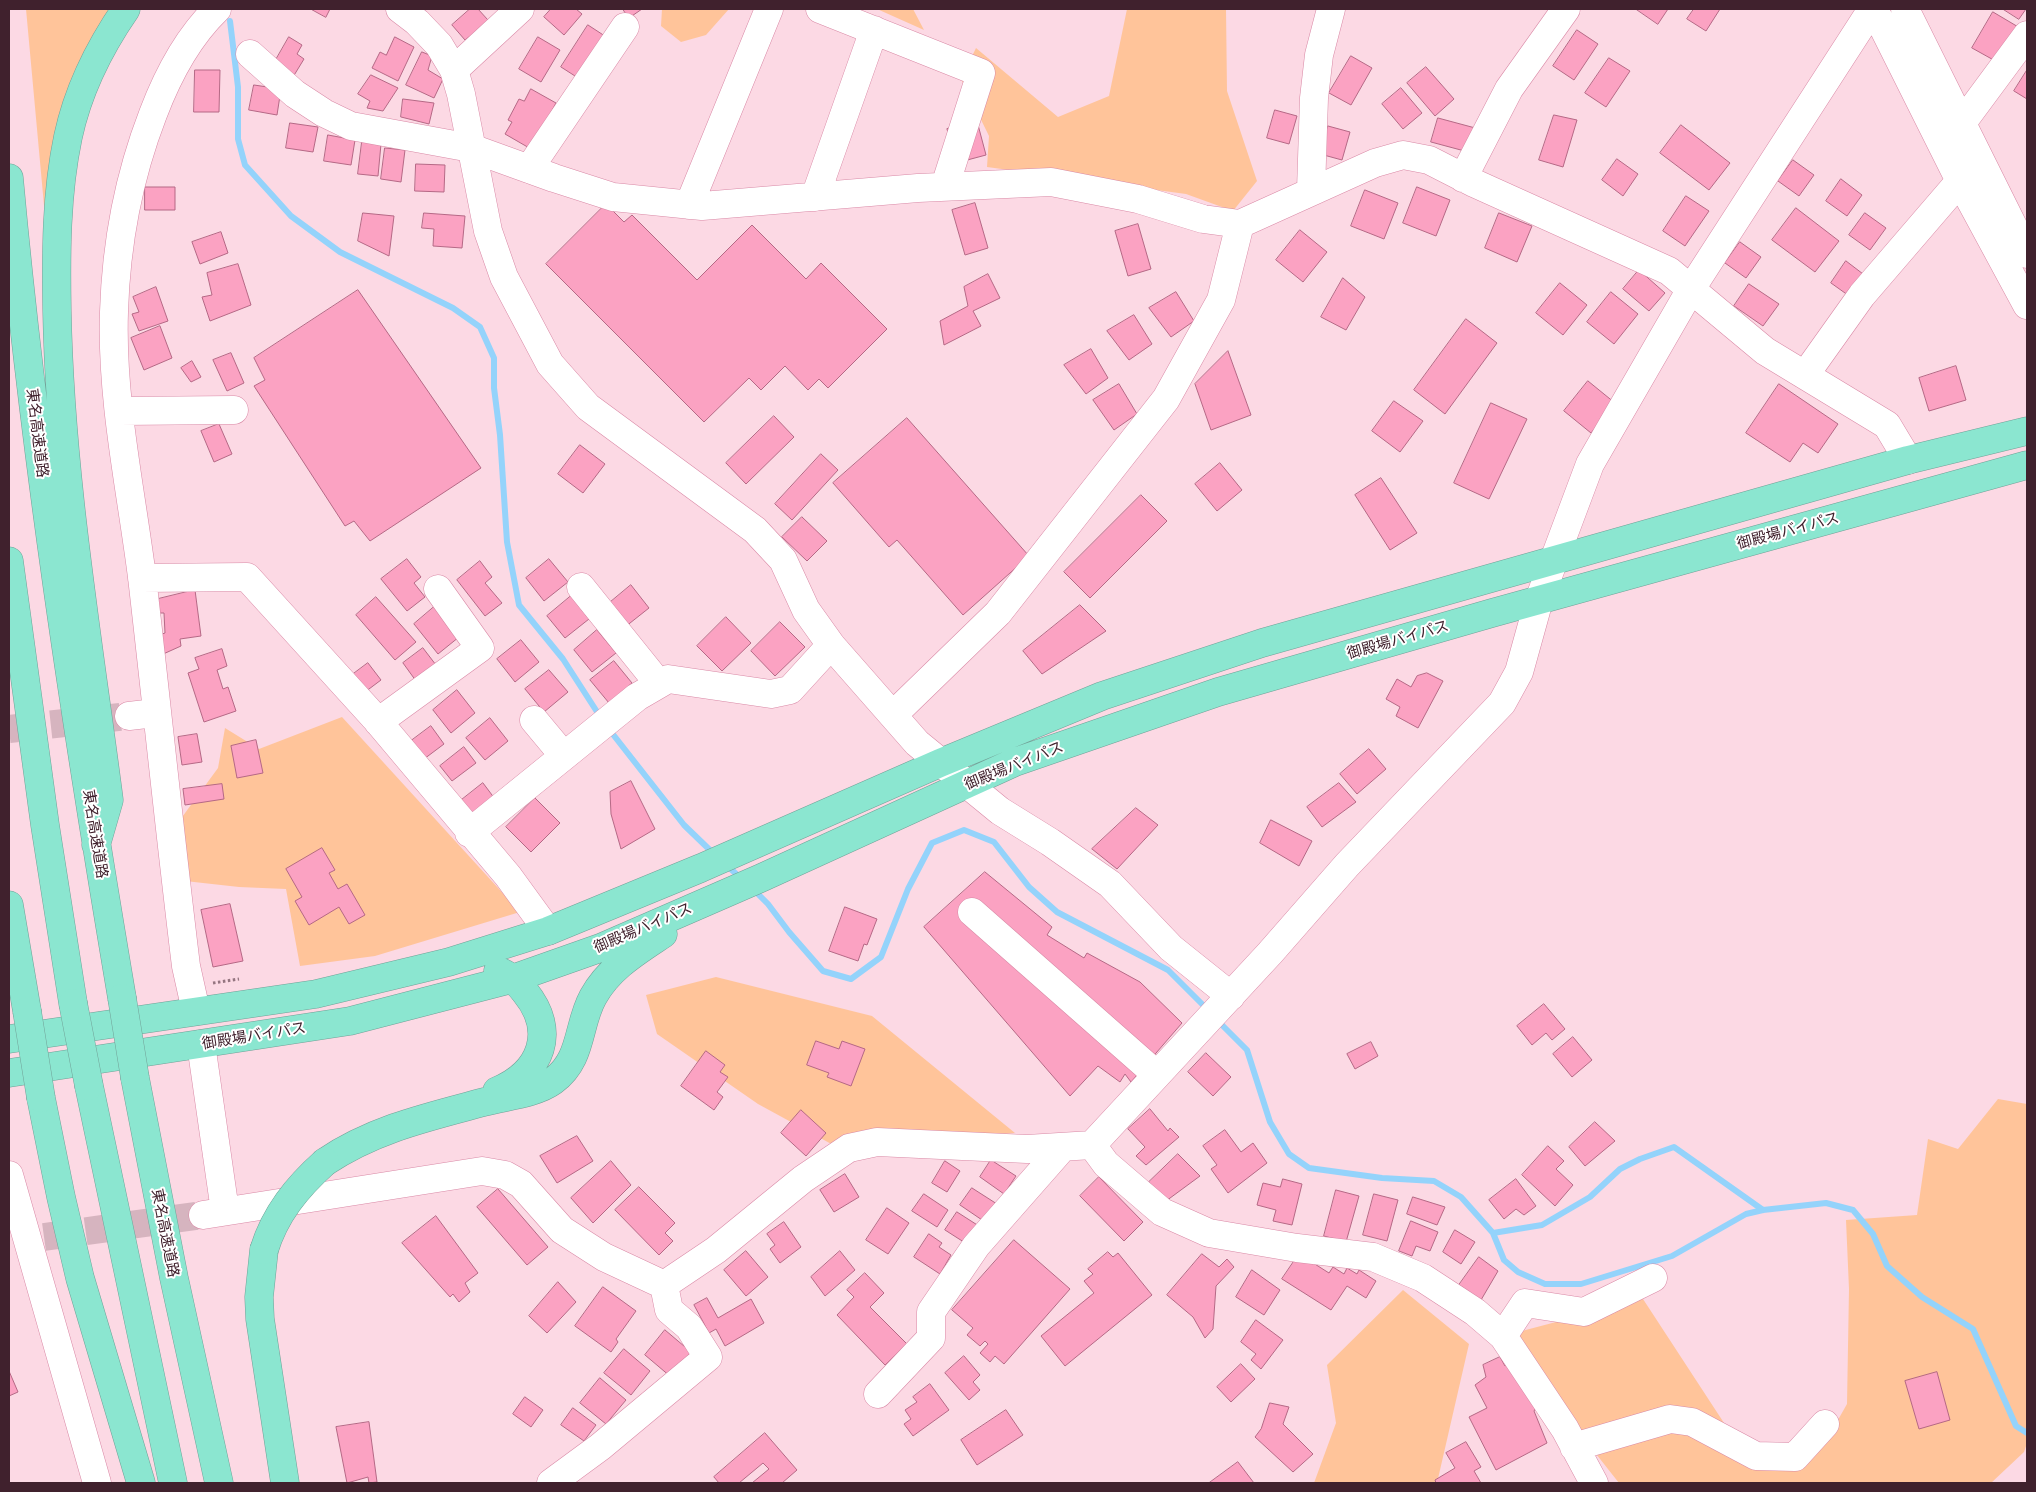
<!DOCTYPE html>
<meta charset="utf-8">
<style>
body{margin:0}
#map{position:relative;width:2036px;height:1492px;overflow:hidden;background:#fcd9e4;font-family:"Alegreya Sans",sans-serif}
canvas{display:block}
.frame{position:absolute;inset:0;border:10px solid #40212d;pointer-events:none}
</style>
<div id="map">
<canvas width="2036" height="1492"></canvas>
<div class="frame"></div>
</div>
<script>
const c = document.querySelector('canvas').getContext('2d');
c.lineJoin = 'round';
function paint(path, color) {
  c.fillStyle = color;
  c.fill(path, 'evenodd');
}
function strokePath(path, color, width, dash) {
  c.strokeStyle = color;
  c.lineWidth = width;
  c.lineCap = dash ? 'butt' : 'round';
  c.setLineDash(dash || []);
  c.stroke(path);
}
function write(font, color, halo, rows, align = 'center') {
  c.font = font + ' "Alegreya Sans","Noto Sans JP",sans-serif';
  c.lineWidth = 4;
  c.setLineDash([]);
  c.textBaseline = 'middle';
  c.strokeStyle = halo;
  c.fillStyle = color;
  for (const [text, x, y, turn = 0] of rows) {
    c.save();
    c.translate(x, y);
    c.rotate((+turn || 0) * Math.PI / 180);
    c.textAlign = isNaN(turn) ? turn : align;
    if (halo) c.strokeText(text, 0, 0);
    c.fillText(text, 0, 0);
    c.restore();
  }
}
paint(new Path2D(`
 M26,9H112L47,238Z
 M662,9H729L706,35L681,42L661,26Z
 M877,9H913L924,30Z
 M1127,9H1226L1227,91L1257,181L1233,211L1186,194L987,167L989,136L961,79L976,48L1058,117L1109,96Z
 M342,717L520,912L375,956L300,966L286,889L239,887L185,881L177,824L218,768L225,728L259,749Z
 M716,977L872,1016L1015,1133L835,1146L758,1104L657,1034L646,995Z
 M1998,1099L2027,1104V1443L2024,1452L1991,1483H1619L1503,1336L1643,1299L1741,1449L1822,1448L1847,1404L1849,1289L1846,1220L1917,1215L1928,1139L1958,1149Z
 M1403,1290L1469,1344L1437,1483H1314L1336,1423L1327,1365Z`), '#ffc49a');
strokePath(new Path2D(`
 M230,21L238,87V139L245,165L291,216L340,252L453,308L480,327L494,358V388L500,435L507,542L519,605L563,659L601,718
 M608,728L684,825L714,854
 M725,864L742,879
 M753,889L768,904L789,932L823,971L851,979L881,957L908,889L932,843L964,830L994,842L1029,887L1057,912L1168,970L1208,1010
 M1216,1019L1247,1050L1270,1122L1289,1154L1309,1168L1382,1178L1434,1181L1461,1197L1493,1233L1504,1260L1518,1272L1545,1284H1581L1672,1256L1746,1214L1763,1210L1826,1203L1853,1210L1873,1234L1887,1266L1922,1297L1973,1329L2016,1426L2027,1433
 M1493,1233L1542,1225L1590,1197L1620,1169L1640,1159L1674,1147L1763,1210`), '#94d3fb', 6);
const building = new Path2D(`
 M311,9H330L326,17Z
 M470,9H478L497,30L477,46L469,37L465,40L452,25Z
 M551,9H576L582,14L564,35L544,17Z
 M623,9H642L629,18Z
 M1636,9H1668L1658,24Z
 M1694,9H1720L1706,31L1687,19Z
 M2003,9H2026L2019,19Z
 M1993,12L2020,28L1999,63L1972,48Z
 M588,25L611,40L589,85L561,67Z
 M1577,30L1598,44L1574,80L1553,66Z
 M289,37L302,45L297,54L304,59L293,77L273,65Z
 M395,37L414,47L398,81L372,68L380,52L386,55Z
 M538,37L560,50L541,82L519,69Z
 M422,52L432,56L428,70L443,79L434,98L406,85Z
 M1351,56L1372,68L1351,105L1329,93Z
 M1609,58L1630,71L1606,107L1585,93Z
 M1426,67L1454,99L1435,116L1407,83Z
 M195,70H220L219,112H194Z
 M2027,70V99L2014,91Z
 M371,75L398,88L383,111L367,108L370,101L358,94Z
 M254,85L281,89L277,115L249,110Z
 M1401,88L1422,113L1403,129L1382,104Z
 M531,89L556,103L531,149L505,134L512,122L508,120L519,99L524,101Z
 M403,99L434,103L429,124L401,117Z
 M1275,110L1297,116L1289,144L1267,138Z
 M1554,115L1577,120L1563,167L1539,160Z
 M1438,118L1479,129L1472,153L1431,142Z
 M977,121L986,155L956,163L947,129Z
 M290,123L318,127L313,152L286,148Z
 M1681,125L1730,163L1709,190L1660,153Z
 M1328,126L1350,132L1342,160L1320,154Z
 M328,135L355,140L351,165L324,161Z
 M362,142L381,144L378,176L358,174Z
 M385,148L405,150L401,182L381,179Z
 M1617,159L1638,174L1623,196L1602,180Z
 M1793,160L1814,175L1799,196L1778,181Z
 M416,164L445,165L444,192L415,191Z
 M1841,179L1862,195L1847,216L1826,201Z
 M145,187H175V210H145Z
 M1417,187L1450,200L1436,236L1403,223Z
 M1365,190L1398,203L1384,239L1351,226Z
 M1686,196L1709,211L1685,246L1663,231Z
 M975,203L988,248L965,255L952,210Z
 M606,204L624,222L632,215L697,280L752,225L806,279L821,263L887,329L828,388L819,379L808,390L785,366L761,390L749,378L704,422L546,264Z
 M1796,208L1839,241L1815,272L1772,240Z
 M363,213L394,216L389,256L358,241Z
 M424,213L465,216L462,248L433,246L434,229L422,228Z
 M1499,213L1532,226L1517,262L1485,248Z
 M1865,213L1886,228L1870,250L1849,235Z
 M1138,224L1151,269L1128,276L1115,231Z
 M1300,230L1327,252L1303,282L1276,260Z
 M221,232L228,253L200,264L192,242Z
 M1740,242L1761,257L1746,278L1725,263Z
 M1846,261L1867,277L1852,298L1831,283Z
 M238,264L251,305L210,321L202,297L212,295L207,273Z
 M1639,270L1665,293L1649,311L1623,289Z
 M988,274L1000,298L973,311L981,326L944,345L940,321L968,306L964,287Z
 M1343,278L1365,297L1346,330L1321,317Z
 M1560,283L1587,305L1563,335L1536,313Z
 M1749,284L1779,304L1763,326L1734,306Z
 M156,287L168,321L139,331L132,314L139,312L133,297Z
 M358,290L481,468L370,541L354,521L345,526L254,386L265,380L254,358Z
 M1176,292L1194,321L1171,337L1149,308Z
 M1611,292L1638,314L1614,344L1587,322Z
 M1134,315L1152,344L1129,360L1107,331Z
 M1466,319L1497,343L1445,414L1414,390Z
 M160,326L172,358L144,370L131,338Z
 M1091,349L1108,378L1086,394L1064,365Z
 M1228,351L1251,415L1211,430L1195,384Z
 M231,353L244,383L227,391L213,360Z
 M192,361L201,377L191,382L181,368Z
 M1956,366L1966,400L1929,411L1919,378Z
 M1588,381L1615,403L1591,433L1564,411Z
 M1119,384L1137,414L1114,430L1093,400Z
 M1779,384L1838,424L1818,453L1803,443L1790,462L1746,433Z
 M1394,401L1423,421L1400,452L1372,431Z
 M1491,403L1527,419L1489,499L1454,483Z
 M774,416L794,437L746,484L726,463Z
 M907,418L1029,556L963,615L897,540L889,547L833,483Z
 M219,424L232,454L214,462L201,431Z
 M580,445L605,464L583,493L558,474Z
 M821,454L838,470L792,520L775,504Z
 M1220,463L1242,490L1217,511L1195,484Z
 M1381,478L1417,533L1390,550L1355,495Z
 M1141,495L1167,521L1090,598L1064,572Z
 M802,517L827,541L807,561L782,537Z
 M407,559L421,577L414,583L425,597L407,611L381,579Z
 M549,559L568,582L544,601L526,578Z
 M480,561L492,577L485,583L502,603L485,616L457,580Z
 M631,585L649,608L625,627L607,605Z
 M195,590L201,636L180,639L181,646L161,655L159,635L165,633L164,613H156L158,599Z
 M571,596L589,619L565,638L547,616Z
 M376,597L416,642L395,660L356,615Z
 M1080,605L1106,631L1042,674L1023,651Z
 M434,607L459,637L438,654L414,624Z
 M726,617L751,643L722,671L697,646Z
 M780,622L805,647L775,676L751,651Z
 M597,630L616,653L592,672L574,650Z
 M521,640L539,662L515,682L497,659Z
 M423,648L436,665L416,681L403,663Z
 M222,649L227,666L217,670L223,689L228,687L236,711L204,722L188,673L199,669L195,658Z
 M614,661L632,683L609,703L590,680Z
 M368,663L381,680L361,695L348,678Z
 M549,670L568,692L544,712L525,689Z
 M1427,673L1443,681L1418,728L1396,716L1400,707L1386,699L1397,679L1411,687L1417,676Z
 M457,690L475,713L451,733L433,710Z
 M490,718L508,741L485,760L466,738Z
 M431,726L444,744L424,759L411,741Z
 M197,734L202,762L182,765L178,737Z
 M256,740L263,773L237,778L231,746Z
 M464,747L476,763L452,781L440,766Z
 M1369,749L1386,769L1357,794L1340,774Z
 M631,781L655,829L621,849L611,814L610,792Z
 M483,783L495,799L472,818L459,802Z
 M1339,783L1356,802L1322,827L1307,807Z
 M222,784L224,799L185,805L183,789Z
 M535,798L560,823L531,852L506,827Z
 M1136,808L1158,825L1117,869L1092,849Z
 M1271,820L1312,841L1299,866L1260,843Z
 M322,848L335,870L329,873L338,889L347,884L365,915L349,924L339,907L309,925L295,901L302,897L286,869Z
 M985,872L1052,927L1047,935L1084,958L1087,953L1140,982L1182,1023L1131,1082L1125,1074L1120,1082L1098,1066L1070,1096L924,927Z
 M230,904L243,961L213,967L201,910Z
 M845,907L877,919L867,945L864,944L858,961L829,951Z
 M1544,1004L1565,1029L1552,1040L1546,1033L1532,1045L1517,1026Z
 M1573,1037L1592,1060L1572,1077L1553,1054Z
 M816,1041L839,1049L842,1041L865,1049L851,1086L827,1077L829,1073L807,1065Z
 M1371,1042L1378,1056L1355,1069L1347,1054Z
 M706,1051L725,1065L720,1072L728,1077L717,1092L723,1097L714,1110L681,1086Z
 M1206,1053L1231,1077L1213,1096L1188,1072Z
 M1150,1109L1168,1131L1170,1128L1179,1137L1146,1165L1136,1156L1145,1147L1128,1129Z
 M801,1110L826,1133L806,1156L781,1133Z
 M1595,1122L1615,1141L1585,1166L1569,1147Z
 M1225,1130L1241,1152L1253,1143L1267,1163L1228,1193L1211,1169L1217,1165L1203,1146Z
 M577,1136L593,1161L557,1183L540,1156Z
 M1548,1146L1564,1161L1556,1169L1573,1185L1555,1206L1522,1175Z
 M1178,1154L1200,1176L1166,1201L1149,1182Z
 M991,1160L1016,1176L1004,1194L980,1177Z
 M611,1161L631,1185L593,1223L571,1198Z
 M945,1161L960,1171L947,1192L932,1183Z
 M845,1174L859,1197L834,1212L820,1190Z
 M1099,1177L1143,1222L1124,1241L1080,1196Z
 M1283,1179L1302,1184L1292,1225L1273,1221L1276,1210L1257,1205L1263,1183L1280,1187Z
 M1516,1179L1536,1206L1524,1215L1516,1209L1504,1219L1489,1200Z
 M639,1187L675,1223L665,1233L673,1241L659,1255L615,1210Z
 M972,1188L997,1204L985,1222L960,1205Z
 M498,1189L548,1247L527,1265L477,1207Z
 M1336,1190L1359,1196L1346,1242L1324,1236Z
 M924,1194L948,1210L937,1227L912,1211Z
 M1374,1194L1398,1200L1387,1241L1363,1235Z
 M1413,1197L1445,1207L1437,1225L1407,1214Z
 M887,1208L909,1223L888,1254L866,1240Z
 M957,1212L982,1228L970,1246L945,1230Z
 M436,1216L478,1273L465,1283L470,1292L459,1302L453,1294L450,1297L402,1243Z
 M1411,1221L1438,1232L1430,1251L1416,1246L1412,1256L1399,1251Z
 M784,1222L801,1247L780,1263L770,1249L775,1245L767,1234Z
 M1455,1230L1475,1242L1461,1264L1443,1252Z
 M929,1234L942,1243L939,1247L951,1255L940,1274L914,1257Z
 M1014,1240L1070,1289L1004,1364L995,1356L990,1362L980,1353L988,1344L985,1341L980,1346L967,1335L973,1328L952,1310Z
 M746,1251L768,1277L746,1296L724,1270Z
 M840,1251L855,1270L825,1296L811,1277Z
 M1108,1252L1113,1257L1118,1253L1152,1295L1065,1366L1041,1336L1094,1293L1084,1281L1093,1274L1088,1269Z
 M1202,1254L1219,1267L1227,1259L1234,1267L1216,1286L1213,1329L1205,1338L1193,1317L1167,1295Z
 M1299,1254L1329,1273L1333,1267L1344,1274L1347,1268L1357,1274L1359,1270L1376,1281L1366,1298L1347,1286L1331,1310L1282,1279Z
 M1479,1257L1498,1271L1481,1300L1459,1285Z
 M1252,1270L1280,1290L1264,1315L1236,1297Z
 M865,1273L884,1293L870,1307L907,1344L885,1365L837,1315L854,1297L847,1290Z
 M558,1282L576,1302L547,1333L529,1316Z
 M603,1287L636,1311L616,1339L618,1342L611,1352L575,1326Z
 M707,1298L718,1318L751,1299L764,1323L725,1346L716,1329L709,1333L694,1305Z
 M1256,1320L1283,1340L1261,1369L1251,1360L1256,1354L1241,1342Z
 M665,1330L691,1352L671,1377L645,1355Z
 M624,1349L650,1371L631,1395L604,1373Z
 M964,1356L980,1375L973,1382L980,1390L969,1400L945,1373Z
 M1500,1357L1505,1366L1511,1362L1537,1406L1534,1411L1547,1443L1496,1470L1469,1417L1487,1408L1475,1385L1486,1377L1483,1365Z
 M1241,1364L1255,1379L1231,1402L1217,1387Z
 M9,1371L18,1392L9,1396Z
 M1937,1372L1950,1420L1919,1429L1905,1381Z
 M600,1378L626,1400L606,1424L580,1403Z
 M930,1384L949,1410L913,1436L904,1424L911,1419L905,1410L917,1402L913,1397Z
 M525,1397L543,1410L531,1427L513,1414Z
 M1270,1403L1289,1407L1283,1424L1313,1454L1293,1472L1255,1437L1261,1429Z
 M573,1408L596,1425L584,1441L561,1425Z
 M1006,1410L1023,1435L977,1465L961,1440Z
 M369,1422L377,1482L369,1483L368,1477L347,1483L336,1427Z
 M765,1433L797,1470L782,1483H752L769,1469L763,1463L739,1483H719L714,1477Z
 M1466,1442L1481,1467L1474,1471L1481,1483H1436L1435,1480L1455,1468L1446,1453Z
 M1238,1462L1254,1483H1209Z`);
paint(building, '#fba2c2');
strokePath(building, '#b56885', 1);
strokePath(new Path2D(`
 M9,729L129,716
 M44,1237L203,1215`), '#d6b4bf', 28, [28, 14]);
const minor = new Path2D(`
 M400,9L417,22L439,45L454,70L461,94L488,231L504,277L550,364L588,407L755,530L783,560L806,610L831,645L917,743L1000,811L1050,842L1110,884L1171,948L1231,996
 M820,9L981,73L945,186
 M1874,9L1960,181L2027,305
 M1905,9L2027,254
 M250,54L295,94L324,113L351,126L471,148L554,178L613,197L702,206L918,188L1051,182L1138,199L1203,219L1240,224L1375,163L1403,155L1429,160L1474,183L1669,271L1765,351L1887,425L1908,460
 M454,70L520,9
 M1962,123L2027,35
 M529,169L625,27
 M1463,178L1509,89L1566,9
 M1311,190L1314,98L1319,55L1331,9
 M815,197L874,30
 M689,205L769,9
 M1805,375L1862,295L1960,181
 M120,411L234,410
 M142,578L247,577L375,718L508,876L548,931
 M581,587L659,684
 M893,715L998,613L1166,399L1221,300L1240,224
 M129,716L155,713
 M534,720L564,756
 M378,722L480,648L438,589
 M469,833L637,697L668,679L771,694L790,690L831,645
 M972,912L1157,1075
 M196,1011L186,966C170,836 157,707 142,577C131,490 111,400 114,312C116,245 129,176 153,114C167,77 188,37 217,9
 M201,1044L225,1211
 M1092,1145L1106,1164L1162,1212L1209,1233L1297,1248L1373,1257L1423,1278L1475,1312L1503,1336L1565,1429L1594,1483
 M9,1175L97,1483
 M203,1215L482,1171L505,1175L521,1184L562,1230L604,1257L664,1285
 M664,1285L716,1250L803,1179L849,1148L877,1142L1027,1149L1092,1145L1270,953L1347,865L1502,703L1519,672L1539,600L1590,464L1691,289L1872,9
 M1503,1336L1525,1303L1584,1312L1653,1278
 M878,1394L931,1338V1312L976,1246L1063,1147
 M1574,1447L1670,1419L1692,1422L1756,1456L1795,1457L1825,1424
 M551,1483L600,1447L708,1357L689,1327L669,1310L664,1285`);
const highway = new Path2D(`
 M9,178C34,452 76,726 122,998
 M9,561L45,825L73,1003
 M96,845L109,800C88,638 60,474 57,311C56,253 56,194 68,137C78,90 99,48 126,9
 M9,905L27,1011
 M9,1039L316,994L449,962L548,931L701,868L940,763L1102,696L1262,643L1908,460L2027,431
 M9,1073L350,1021L512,979L600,948L761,878L1015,762L1218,692L1492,613L2027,465
 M135,1078L174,1278L219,1483
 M89,1086L173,1483
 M497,1091C542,1072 557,1031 525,992C519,984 508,974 498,971
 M41,1098L61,1197L80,1278L141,1483
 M325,1162C374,1129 428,1117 484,1102C506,1096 535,1094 553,1081C583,1059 577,1026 593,997C609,968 636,952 663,934
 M264,1250L259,1297L260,1319L285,1483`);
strokePath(minor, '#d989a6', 29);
strokePath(highway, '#71a197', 29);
strokePath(new Path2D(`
 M213,983L239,979`), '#957580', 3, [2.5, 2.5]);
strokePath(minor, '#fff', 28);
strokePath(highway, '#8be6d0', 28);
const highwayBridge = new Path2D(`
 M122,998L135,1078
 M73,1003L89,1086
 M27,1011L41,1098
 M264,1250C275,1214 297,1187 325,1162`);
strokePath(highwayBridge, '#71a197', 29, []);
strokePath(highwayBridge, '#8be6d0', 28);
write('15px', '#40212d', '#fff', [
 ["東名高速道路",37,433,83],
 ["御殿場バイパス",1788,531,-15],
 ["御殿場バイパス",1398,640,-16],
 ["御殿場バイパス",1014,766,-22],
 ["東名高速道路",95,834,81],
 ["御殿場バイパス",643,928,-23],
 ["御殿場バイパス",254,1036,-9],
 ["東名高速道路",165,1233,79]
]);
</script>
